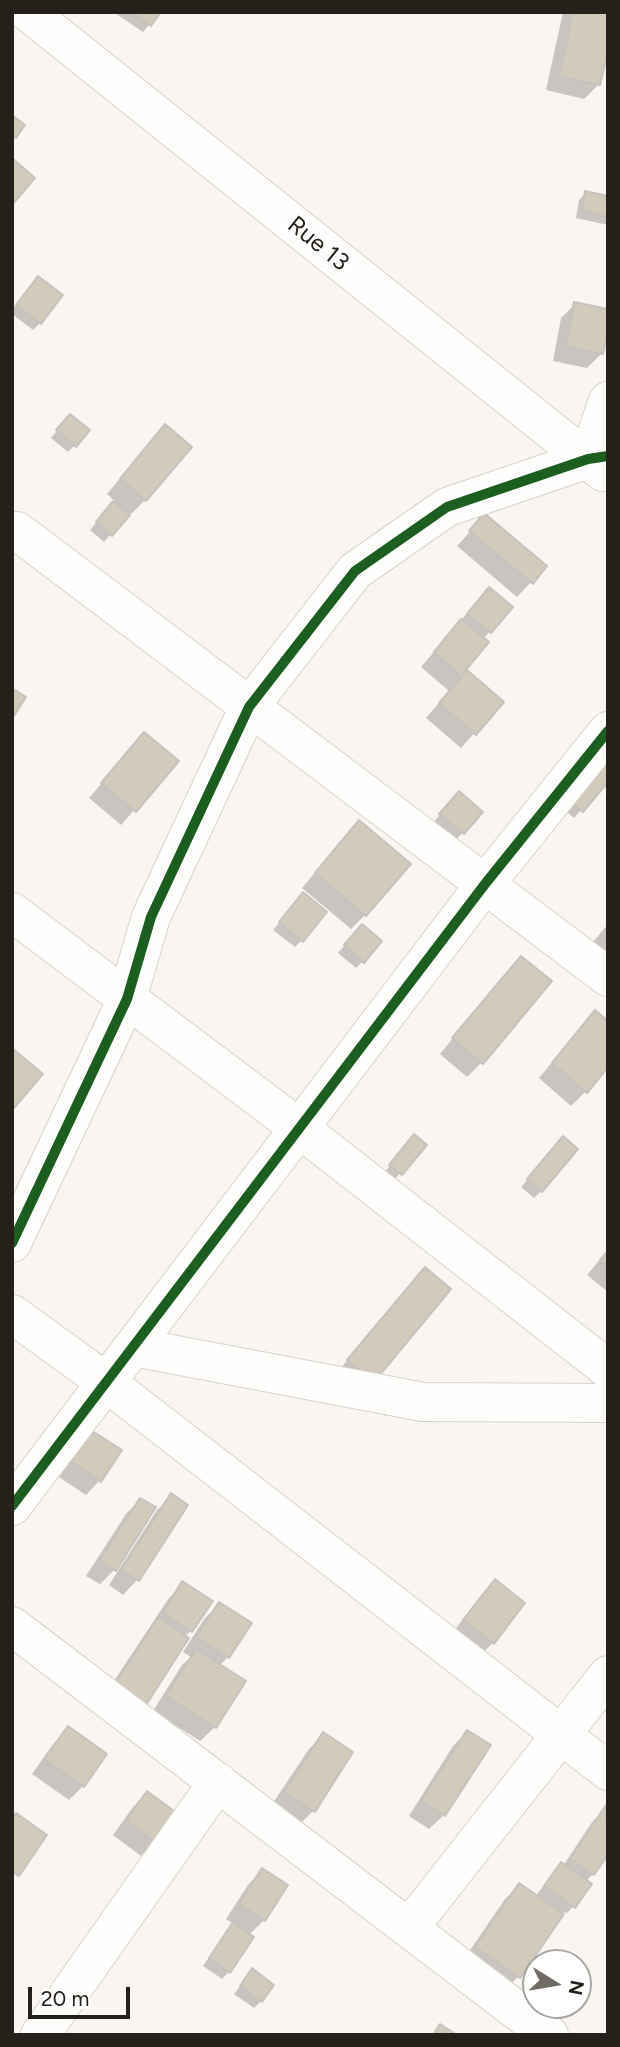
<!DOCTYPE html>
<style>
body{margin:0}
#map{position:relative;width:620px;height:2047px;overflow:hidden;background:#faf5f0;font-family:Figtree,sans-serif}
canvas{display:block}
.frame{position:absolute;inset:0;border:14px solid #26201a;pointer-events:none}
.north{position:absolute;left:522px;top:1949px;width:70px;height:70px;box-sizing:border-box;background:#fff;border:2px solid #a8a6a3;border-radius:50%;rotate:101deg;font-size:19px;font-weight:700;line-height:28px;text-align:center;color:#26201a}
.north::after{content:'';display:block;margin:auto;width:24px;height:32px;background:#706b65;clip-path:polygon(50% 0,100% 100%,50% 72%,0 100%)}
.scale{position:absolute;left:28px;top:1987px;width:102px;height:32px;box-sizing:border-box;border:4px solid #26201a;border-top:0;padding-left:9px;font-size:21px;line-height:24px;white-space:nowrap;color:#26201a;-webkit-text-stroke:5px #fff;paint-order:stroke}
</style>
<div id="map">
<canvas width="620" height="2047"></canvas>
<div class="frame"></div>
<div class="north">N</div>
<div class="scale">20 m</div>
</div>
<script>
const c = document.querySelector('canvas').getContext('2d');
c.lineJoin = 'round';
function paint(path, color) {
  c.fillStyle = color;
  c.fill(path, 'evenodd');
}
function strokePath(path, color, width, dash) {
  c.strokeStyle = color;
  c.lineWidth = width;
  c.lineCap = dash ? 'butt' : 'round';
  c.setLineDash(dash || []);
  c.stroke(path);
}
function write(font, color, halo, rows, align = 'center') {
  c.font = font + ' Figtree,sans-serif';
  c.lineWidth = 5;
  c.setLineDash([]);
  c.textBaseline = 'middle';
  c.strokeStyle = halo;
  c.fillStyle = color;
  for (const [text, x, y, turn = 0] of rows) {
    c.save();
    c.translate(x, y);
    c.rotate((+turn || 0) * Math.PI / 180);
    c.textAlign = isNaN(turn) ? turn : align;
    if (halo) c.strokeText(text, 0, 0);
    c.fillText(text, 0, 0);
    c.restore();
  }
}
paint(new Path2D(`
 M159,12L143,32L115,13Z
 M563,12H608L599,84L584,99L546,90Z
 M586,193L608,198V225L576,218L579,200Z
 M31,285L40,323L33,330L12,314V310Z
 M575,304L602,353L587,368L553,361L561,318Z
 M63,423L75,445L68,452L51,438Z
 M151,441L190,447L145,500L131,514L129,513L104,542L90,530L115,501L107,494Z
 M484,516L545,567L517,597L457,546Z
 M482,596L511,607L483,639L464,670L502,702L461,748L426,718L449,691L421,667Z
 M144,734L177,761L121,825L89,798Z
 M608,779L574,818L557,804Z
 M452,800L480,812L456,840L434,822Z
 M359,823L365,915L351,929L302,888L345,837Z
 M296,902L302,940L295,947L273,930Z
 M608,924V954L593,942Z
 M355,933L363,961L356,968L338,953Z
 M507,972L549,981L481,1063L467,1077L440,1054Z
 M595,1013L585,1092L571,1106L539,1078L581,1027Z
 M407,1144L425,1146L393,1181L384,1173Z
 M556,1145L541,1191L534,1198L521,1187Z
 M608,1250V1292L587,1275Z
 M425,1269L372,1381L335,1375L411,1283Z
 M75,1445L100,1480L86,1495L56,1475Z
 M172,1496L186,1505L137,1580L123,1595L109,1585L157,1510Z
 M140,1500L154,1508L114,1570L100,1584L86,1576L126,1514Z
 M495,1581L523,1603L493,1643L478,1657L451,1635L481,1595Z
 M183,1584L191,1631L100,1702L169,1598Z
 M220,1604L250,1624L228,1657L219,1666L215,1727L200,1741L153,1711L182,1665L191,1657L183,1652L205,1618Z
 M68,1729L83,1786L69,1800L32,1774L54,1743Z
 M467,1732L444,1815L429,1829L409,1816L453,1746Z
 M323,1735L313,1811L299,1825L271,1806L309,1749Z
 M147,1793L155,1841L141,1856L113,1835L133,1807Z
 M607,1807L608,1852L593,1874L585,1882L574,1906L567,1913L564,1912L518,1977L504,1991L462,1962L505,1899L520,1885L536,1896L554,1871L561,1864L563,1866L592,1822Z
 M262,1870L264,1920L249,1935L229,1972L222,1979L203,1966L226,1932L234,1924L226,1919L248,1885Z
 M252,1971L261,2001L254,2008L234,1994Z`), '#0003');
const building = new Path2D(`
 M131,12H161L151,26Z
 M573,12H608V51L600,85L559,76Z
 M12,115L25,125L16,138L12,136Z
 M12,158L35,178L12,205Z
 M585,191L608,196V217L582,211Z
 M38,276L63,295L41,324L16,305Z
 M574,302L608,309V331L603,354L566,347Z
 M70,414L90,430L76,447L56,430Z
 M165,424L192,447L146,501L120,479Z
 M113,501L130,515L112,536L96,522Z
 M484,513L547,566L533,584L469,531Z
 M489,587L513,607L491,633L467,614Z
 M461,619L489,642L461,676L434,652Z
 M467,670L504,702L476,735L439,703Z
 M12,688L26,697L12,719Z
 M144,732L179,761L136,812L101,783Z
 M595,758L608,768V782L583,812L563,796Z
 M459,791L483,812L464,834L439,814Z
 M359,820L411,864L366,916L315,873Z
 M303,892L327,912L303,942L279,922Z
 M362,924L382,941L364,963L344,945Z
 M521,956L552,981L483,1064L452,1038Z
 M595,1010L608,1021V1067L587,1093L552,1063Z
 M12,1048L43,1074L14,1108L12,1106Z
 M414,1134L427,1145L402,1175L389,1165Z
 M563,1136L578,1149L542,1192L527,1179Z
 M608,1251V1266L600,1260Z
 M425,1267L451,1289L374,1382L347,1360Z
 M89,1429L122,1450L101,1482L69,1460Z
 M171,1493L188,1505L139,1581L121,1570Z
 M140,1498L156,1507L116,1571L99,1561Z
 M495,1579L525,1603L494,1644L463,1620Z
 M182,1581L213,1601L192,1632L163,1613Z
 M219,1602L252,1623L229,1658L196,1637Z
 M158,1617L189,1638L144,1708L112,1688Z
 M196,1649L246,1681L216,1728L166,1696Z
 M68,1726L107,1754L84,1787L44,1759Z
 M467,1730L491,1745L445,1816L421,1801Z
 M323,1732L353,1752L315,1812L284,1792Z
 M147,1791L178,1814L156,1843L126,1820Z
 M606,1805L608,1855L594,1875L570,1859Z
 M16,1813L47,1835L19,1876L12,1872V1818Z
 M561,1862L592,1884L575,1908L544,1886Z
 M262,1868L288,1885L265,1921L239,1904Z
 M519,1883L564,1914L520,1978L475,1947Z
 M233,1922L254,1937L230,1973L209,1958Z
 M252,1968L274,1985L262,2002L240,1986Z
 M440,2024L457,2035H433Z`);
paint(building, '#d2cbbc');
strokePath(building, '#c6c2bd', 2);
const minor = new Path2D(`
 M28,12L603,472
 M588,459L608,401
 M17,531L608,977
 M12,912L299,1128L608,1369
 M12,1243L127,999L151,917L249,707L355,571L447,507L588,459L608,456
 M12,1314L106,1382L608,1771
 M134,1347L423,1402L608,1403
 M12,1506L485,884L608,731
 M12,1626L549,2035
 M409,1928L608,1675
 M40,2035L218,1782`);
strokePath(minor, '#d8d2cd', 40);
strokePath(minor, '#fefefd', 38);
strokePath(new Path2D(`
 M12,1243L127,999L151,917L249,707L355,571L447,507L588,459L608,456
 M12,1506L485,884L608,731`), '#1b5e20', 10);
write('24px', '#26201a', '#fff', [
 ["Rue 13",318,244,39]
]);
</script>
